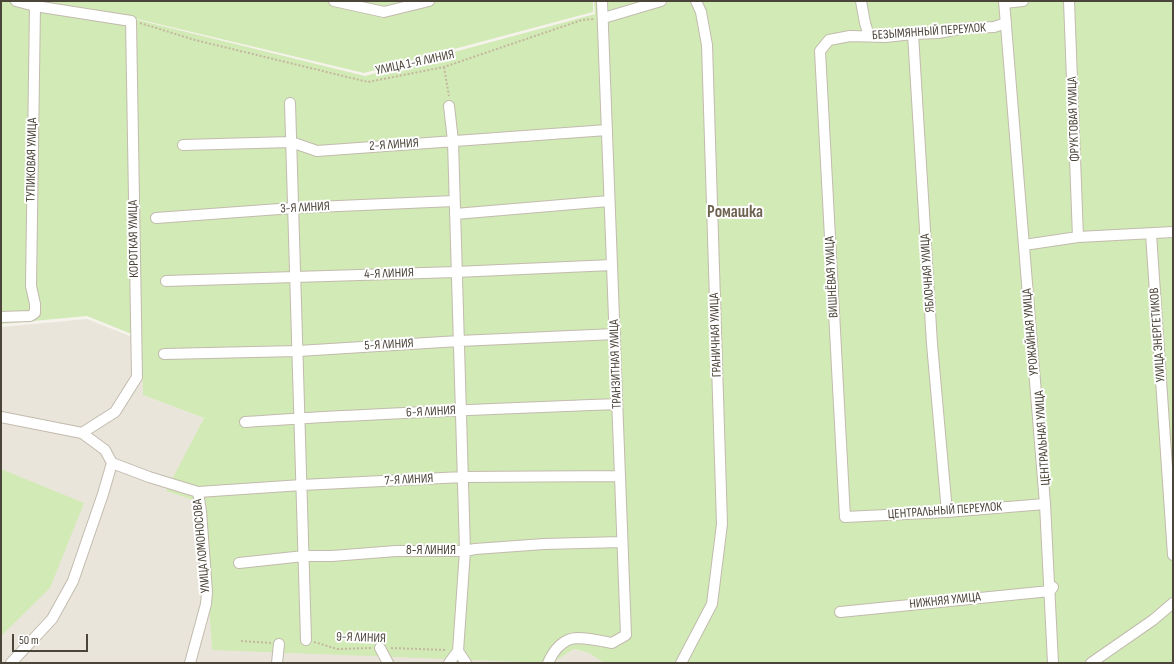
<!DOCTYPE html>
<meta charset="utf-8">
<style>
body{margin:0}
#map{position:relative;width:1174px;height:664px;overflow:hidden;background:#f6f3ec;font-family:"Sofia Sans Condensed",sans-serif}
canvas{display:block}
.frame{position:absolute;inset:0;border:2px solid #4b4439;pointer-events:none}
.scale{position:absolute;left:12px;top:634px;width:76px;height:18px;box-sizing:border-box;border:2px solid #4b4439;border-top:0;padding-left:5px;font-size:12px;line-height:14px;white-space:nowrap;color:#4b4439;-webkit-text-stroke:3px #fff;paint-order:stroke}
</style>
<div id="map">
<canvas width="1174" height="664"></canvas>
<div class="frame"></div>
<div class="scale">50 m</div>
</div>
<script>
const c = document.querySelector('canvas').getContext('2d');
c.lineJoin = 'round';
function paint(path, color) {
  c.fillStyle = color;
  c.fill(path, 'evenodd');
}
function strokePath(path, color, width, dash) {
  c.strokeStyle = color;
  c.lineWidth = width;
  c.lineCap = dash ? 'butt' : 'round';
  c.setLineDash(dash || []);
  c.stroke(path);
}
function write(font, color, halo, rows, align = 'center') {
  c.font = font + ' "Sofia Sans Condensed",sans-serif';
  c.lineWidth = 4;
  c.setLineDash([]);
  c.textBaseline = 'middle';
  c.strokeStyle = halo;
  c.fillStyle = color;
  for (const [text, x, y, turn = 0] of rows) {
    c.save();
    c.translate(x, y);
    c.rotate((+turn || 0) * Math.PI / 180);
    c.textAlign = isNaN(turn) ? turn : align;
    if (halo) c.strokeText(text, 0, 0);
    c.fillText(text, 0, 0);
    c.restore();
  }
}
paint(new Path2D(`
 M87,319L142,341L143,395L204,418L167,491L202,502L552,663L574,649L589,653L604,663H1V327Z`), '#eae5da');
paint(new Path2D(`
 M1,1H593V12L364,73L133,18L139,337L87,316L1,324Z
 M594,1H1173V663H604L589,653L574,649L552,663L212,650L202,503L166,491L204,418L143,395L134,19L365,76L595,14Z
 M1,469L84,503L50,588L1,636Z`), '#d2eab5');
const minor = new Path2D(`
 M16,1L35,6L131,21L137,377L115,412L82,433
 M334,1L384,12L429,1
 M861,1L865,23L869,36
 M1004,1L1045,504L1053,663
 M1069,1L1078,237
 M1004,3L1023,1
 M607,17L661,1
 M1006,23L994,27L965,28L938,33L913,34L885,37L850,36L829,40L820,51L845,517L947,512L1045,504
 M913,34L932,344L947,512
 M290,103L306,640
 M449,106L453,141L465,551L458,651L466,663
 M183,145L291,142L317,151L607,130
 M455,214L609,201
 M156,218L293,208L454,201
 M1151,234L1173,555
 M1024,245L1078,237L1173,232
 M166,281L456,272L612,265
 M1,317L30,316L35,313V304L31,286L35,6
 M164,354L298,351L459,341L615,334
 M1,417L82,433L105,450L112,463L149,477L198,492L201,511L207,592L206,604L190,663
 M245,422C369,413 493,409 617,404
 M198,492L302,485L463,477L620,476
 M239,563L304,556H332L396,551H465L475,549L544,544L622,542
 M840,612L1050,591L1053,587
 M380,648L388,663
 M11,663L52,619L73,581L103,494L112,463
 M277,663L279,644
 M449,663L458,651
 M548,663C552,654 559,644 568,640C578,635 601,641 612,643L626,635L602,1
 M681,663L712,604L722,524L707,45L701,12L696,1
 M1091,663L1153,620L1173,603`);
strokePath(minor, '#c2bbae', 12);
strokePath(new Path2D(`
 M140,23L195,40L368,82L444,67L582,20L594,19
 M444,67L449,96
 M241,641L271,643
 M314,642L337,649L371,648
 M391,648L447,650`), '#c4b79f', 2, [2, 2]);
strokePath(minor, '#fff', 10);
write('13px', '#4b4439', '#fff', [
 ["БЕЗЫМЯННЫЙ ПЕРЕУЛОК",929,32,-4],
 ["УЛИЦА 1-Я ЛИНИЯ",415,63,-12],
 ["ФРУКТОВАЯ УЛИЦА",1074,119,-92],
 ["2-Я ЛИНИЯ",394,145,-4],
 ["ТУПИКОВАЯ УЛИЦА",32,160,-89],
 ["3-Я ЛИНИЯ",305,208,-3],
 ["КОРОТКАЯ УЛИЦА",134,239,-91],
 ["ЯБЛОЧНАЯ УЛИЦА",928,273,-94],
 ["4-Я ЛИНИЯ",389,274,-2],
 ["ВИШНЁВАЯ УЛИЦА",832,277,-93],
 ["УРОЖАЙНАЯ УЛИЦА",1031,332,-95],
 ["ГРАНИЧНАЯ УЛИЦА",716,335,-92],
 ["УЛИЦА ЭНЕРГЕТИКОВ",1158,335,-94],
 ["5-Я ЛИНИЯ",389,345,-3],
 ["ТРАНЗИТНАЯ УЛИЦА",616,364,-92],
 ["6-Я ЛИНИЯ",431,412,-3],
 ["ЦЕНТРАЛЬНАЯ УЛИЦА",1043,438,-94],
 ["7-Я ЛИНИЯ",409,480,-3],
 ["ЦЕНТРАЛЬНЫЙ ПЕРЕУЛОК",945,511,-4],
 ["УЛИЦА ЛОМОНОСОВА",202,546,-95],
 ["8-Я ЛИНИЯ",431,551],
 ["НИЖНЯЯ УЛИЦА",945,601,-6],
 ["9-Я ЛИНИЯ",361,638,2]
]);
write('bold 17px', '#6e6250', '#fff', [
 ["Ромашка",735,213]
]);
</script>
